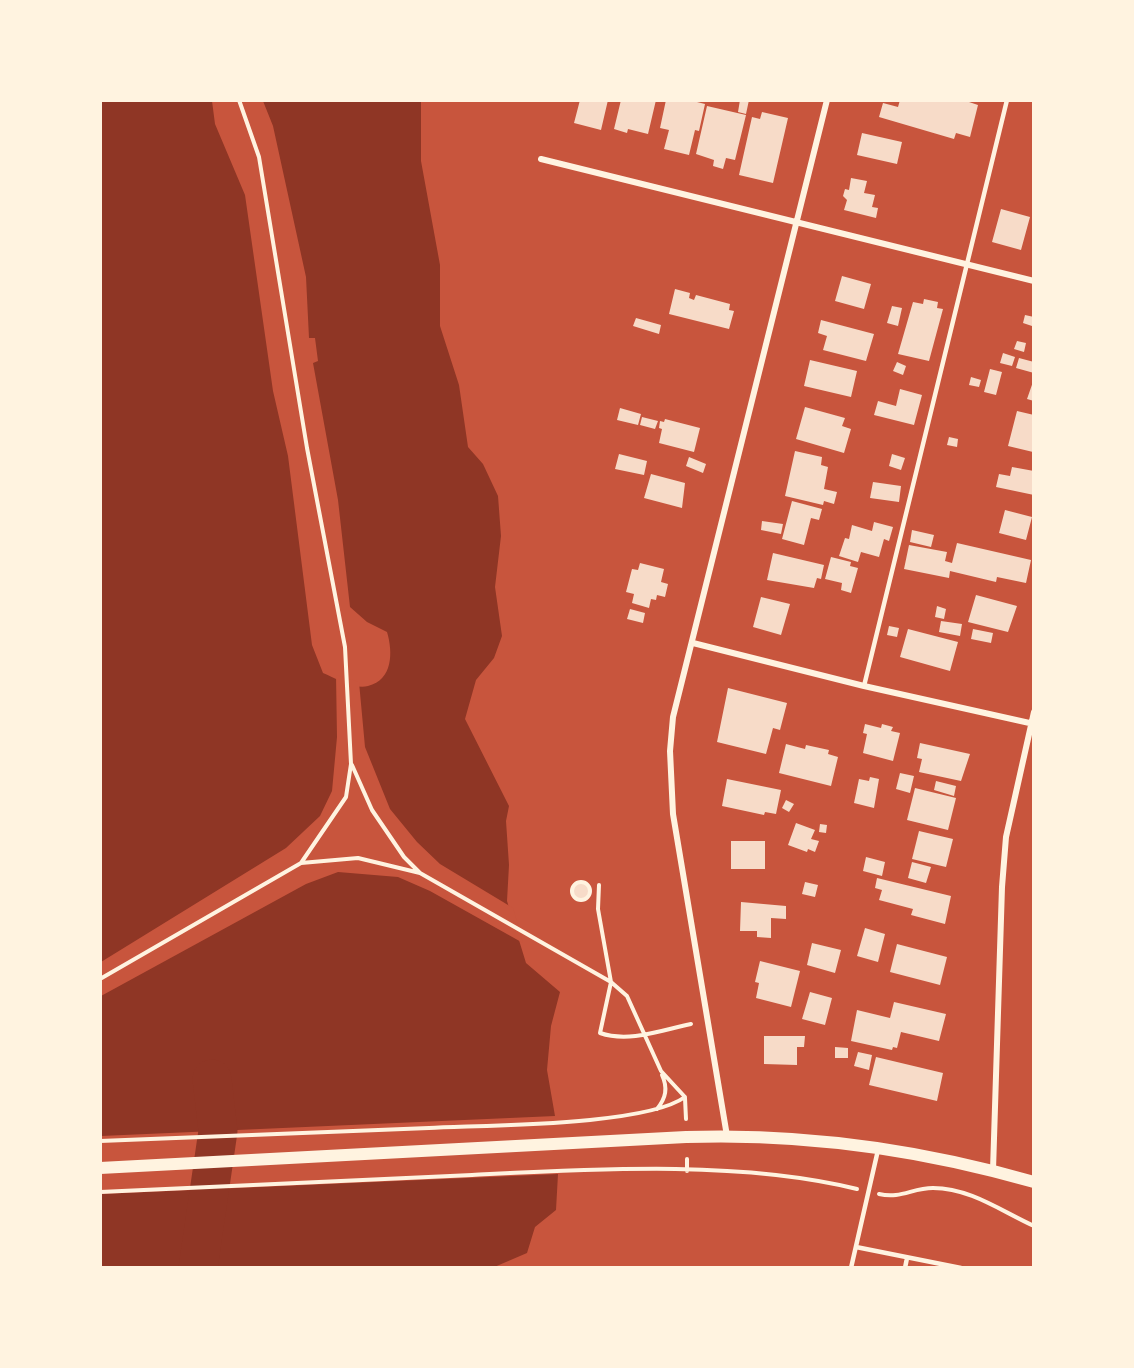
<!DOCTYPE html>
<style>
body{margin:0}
#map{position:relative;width:1134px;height:1368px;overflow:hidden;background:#c8553d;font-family:"PT Sans",sans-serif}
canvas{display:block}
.frame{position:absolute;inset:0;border:102px solid #fff3e0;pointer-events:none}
</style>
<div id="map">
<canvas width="1134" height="1368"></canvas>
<div class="frame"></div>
</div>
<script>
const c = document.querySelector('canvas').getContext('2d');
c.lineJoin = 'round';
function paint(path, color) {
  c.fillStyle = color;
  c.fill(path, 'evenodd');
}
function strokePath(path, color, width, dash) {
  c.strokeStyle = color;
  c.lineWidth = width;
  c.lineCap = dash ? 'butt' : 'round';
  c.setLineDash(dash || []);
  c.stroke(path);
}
paint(new Path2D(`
 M100,101H212L215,124L245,195L273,391L288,456L312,645L323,673C335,678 355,690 368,686C393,680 393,652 387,632L367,622L350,607L338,500L313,363L318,361L315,338H309L306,277L273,126L263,101H421V161L440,265V326L459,385L468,447L483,464L498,496L501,536L495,587L502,636L494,658L476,680L465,719L509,806L506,821L509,865L507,901L526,963L560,992L551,1026L547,1070L555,1116L101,1136Z
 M558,1174L556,1210L535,1227L527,1253L492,1268L101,1267L100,1194Z`), '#8f3625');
paint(new Path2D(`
 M336,675L359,682L365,747L390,809L417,842L440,864L513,908L523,943L430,891L398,877L338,872L306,884L101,996V962L286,848L320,816L332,791L337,737Z`), '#c8553d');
strokePath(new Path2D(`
 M198,1268L218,1131L212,1079`), '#8f3625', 39);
paint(new Path2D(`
 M580,100H608L601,130L574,123Z
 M621,100H656L648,134L628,129L627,133L614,129Z
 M666,100H689L705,104L699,131L695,130L689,155L664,149L669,130L660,128Z
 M740,100H749L746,114L738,112Z
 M900,100H963L978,105L970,137L956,133L954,139L879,117L883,103L898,107Z
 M707,106L746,115L735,160L726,158L723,169L713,166L714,160L696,154Z
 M762,112L788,118L773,183L739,175L752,117L760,119Z
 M862,133L902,142L897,164L857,155Z
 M851,178L867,181L864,193L875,195L872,207L878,208L876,218L844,210L847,200L843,196L845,189L849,190Z
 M1001,209L1030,217L1021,250L992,242Z
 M842,276L871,284L864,309L835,301Z
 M675,289L690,293L689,298L694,300L696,295L730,304L729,310L734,311L729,329L669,314Z
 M924,299L938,302L937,308L943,309L929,361L898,354L913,302L923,304Z
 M892,306L902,308L898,326L887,323Z
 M1025,315L1034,317L1032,326L1023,323Z
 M636,318L661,325L659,334L633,326Z
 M821,320L874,334L866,361L823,350L827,336L818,333Z
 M1017,341L1026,343L1024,352L1014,349Z
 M1003,353L1015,357L1012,366L1000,363Z
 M1019,358L1034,362V373L1016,368Z
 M810,360L857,371L851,397L804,386Z
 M897,362L906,366L903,375L893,371Z
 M990,369L1002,372L996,395L984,392Z
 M971,377L981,380L979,387L969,385Z
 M1034,379V401L1027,399Z
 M900,389L922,395L914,425L874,415L878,401L896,406Z
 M805,407L845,418L842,426L851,429L844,453L796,439Z
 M620,408L641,414L638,425L617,420Z
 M1017,411L1034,415L1033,452L1008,446Z
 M642,417L658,421L655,429L640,425Z
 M665,419L700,428L694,452L659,443L662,429L659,428L660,421L664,422Z
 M949,437L958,439L957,447L947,445Z
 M795,451L822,457L821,465L828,467L824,489L837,492L834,504L824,501L823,505L785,496Z
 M619,454L647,461L644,475L615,469Z
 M892,454L905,458L901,470L889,466Z
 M689,457L706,464L703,473L686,466Z
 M1012,467L1034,471V495L996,487L999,474L1010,476Z
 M651,474L685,483L682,508L644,498Z
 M873,482L901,486L899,502L870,498Z
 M792,501L822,509L819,520L811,518L804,545L782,539Z
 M1005,510L1032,517L1026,540L999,533Z
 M762,521L783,524L781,534L761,530Z
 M874,522L893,527L889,541L884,539L879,557L861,552L858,562L839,556L845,538L849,539L852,525L872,531Z
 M912,530L934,535L931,547L910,542Z
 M957,543L1031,560L1026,583L997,577L996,582L950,571L949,578L904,569L909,545L947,552L945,561L952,563Z
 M773,553L824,565L821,579L817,578L814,588L767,580Z
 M831,557L851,562L850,566L858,568L851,593L841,590L842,583L825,579Z
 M640,563L664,569L661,582L668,584L665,597L657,595L656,600L651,599L649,608L632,603L634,594L626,592L632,569L638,570Z
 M976,595L1017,606L1008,632L968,622Z
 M761,597L790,604L781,635L753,627Z
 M937,606L946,609L944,619L935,617Z
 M630,609L645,613L643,623L627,619Z
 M941,621L962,624L960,636L939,632Z
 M889,626L899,628L897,637L887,635Z
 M908,629L958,642L950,671L900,657Z
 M973,629L993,633L991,643L971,639Z
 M728,688L787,703L780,730L773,728L766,754L717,742Z
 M865,724L881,728L882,724L893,727L891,731L900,733L893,761L863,753L867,734L863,733Z
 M920,743L970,754L961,781L919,772L922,759L917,758Z
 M786,744L805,749L806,745L829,750L828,754L838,757L831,786L779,773Z
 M900,773L914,776L910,793L896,789Z
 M870,777L879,779L874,808L854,803L859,779L869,781Z
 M727,779L781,790L776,814L765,812L764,815L722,806Z
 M936,781L956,786L954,796L934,790Z
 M915,788L956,798L948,830L907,820Z
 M786,800L794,804L789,812L782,808Z
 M796,823L815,830L811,839L819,841L815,852L808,849L807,852L788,845Z
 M820,824L827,825L826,833L819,832Z
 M919,831L953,839L946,867L912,859Z
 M731,841H765V869H731Z
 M866,857L885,862L882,876L863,871Z
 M912,862L931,867L926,883L908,878Z
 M877,878L951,896L945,924L911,915L913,909L879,900L882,890L875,888Z
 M805,882L818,885L815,897L802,894Z
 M573 891a8 8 0 1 1 16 0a8 8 0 1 1-16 0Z
 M741,902L786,906V919L771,918V938L757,937V931H740Z
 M865,928L885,934L878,962L857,956Z
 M812,943L841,950L835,973L807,965Z
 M897,944L947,957L940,985L890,972Z
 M760,961L800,971L791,1007L756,998L759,983L755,982Z
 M810,992L832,998L825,1025L802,1019Z
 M894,1002L946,1014L939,1041L901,1032L897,1048L893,1047L892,1050L851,1041L857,1010L890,1018Z
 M764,1036H805L804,1047H797V1065L764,1064Z
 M835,1047L848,1048V1058H835Z
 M858,1052L872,1055L869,1070L854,1066Z
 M876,1057L943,1073L937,1101L869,1085Z`), '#f7dbc8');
strokePath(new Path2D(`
 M352,765L372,810L404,857L420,873L611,982L627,996L661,1071L685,1097
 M301,863L358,858L420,873
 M572 891a9 9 0 1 1 18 0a9 9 0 1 1-18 0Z
 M599,885L598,909L611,982L600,1033C629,1043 662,1030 691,1024
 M100,979L301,863L346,797L351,764L345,647L307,448L259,157L239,100
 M685,1098L686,1119
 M657,1109C666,1098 668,1088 662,1075
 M100,1141C210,1137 319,1132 429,1128C483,1125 645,1126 685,1097
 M687,1159V1171
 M100,1192C224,1186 348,1181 472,1175C594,1169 739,1160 857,1189
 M879,1194C901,1199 912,1188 933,1188C970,1188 1001,1211 1034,1226`), '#fff3e0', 4);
strokePath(new Path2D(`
 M864,686L1007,100
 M856,1247L961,1268
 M851,1268L878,1150
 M905,1268L907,1258`), '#fff3e0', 4.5);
strokePath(new Path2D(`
 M541,159L1034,281
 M693,643L864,686L1034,724
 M727,1136L673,814L670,751L673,717L827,100
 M993,1170L1002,887L1006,837L1034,712`), '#fff3e0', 6);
strokePath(new Path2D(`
 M100,1168L686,1137C805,1133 919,1149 1034,1182`), '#fff3e0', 12);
</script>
